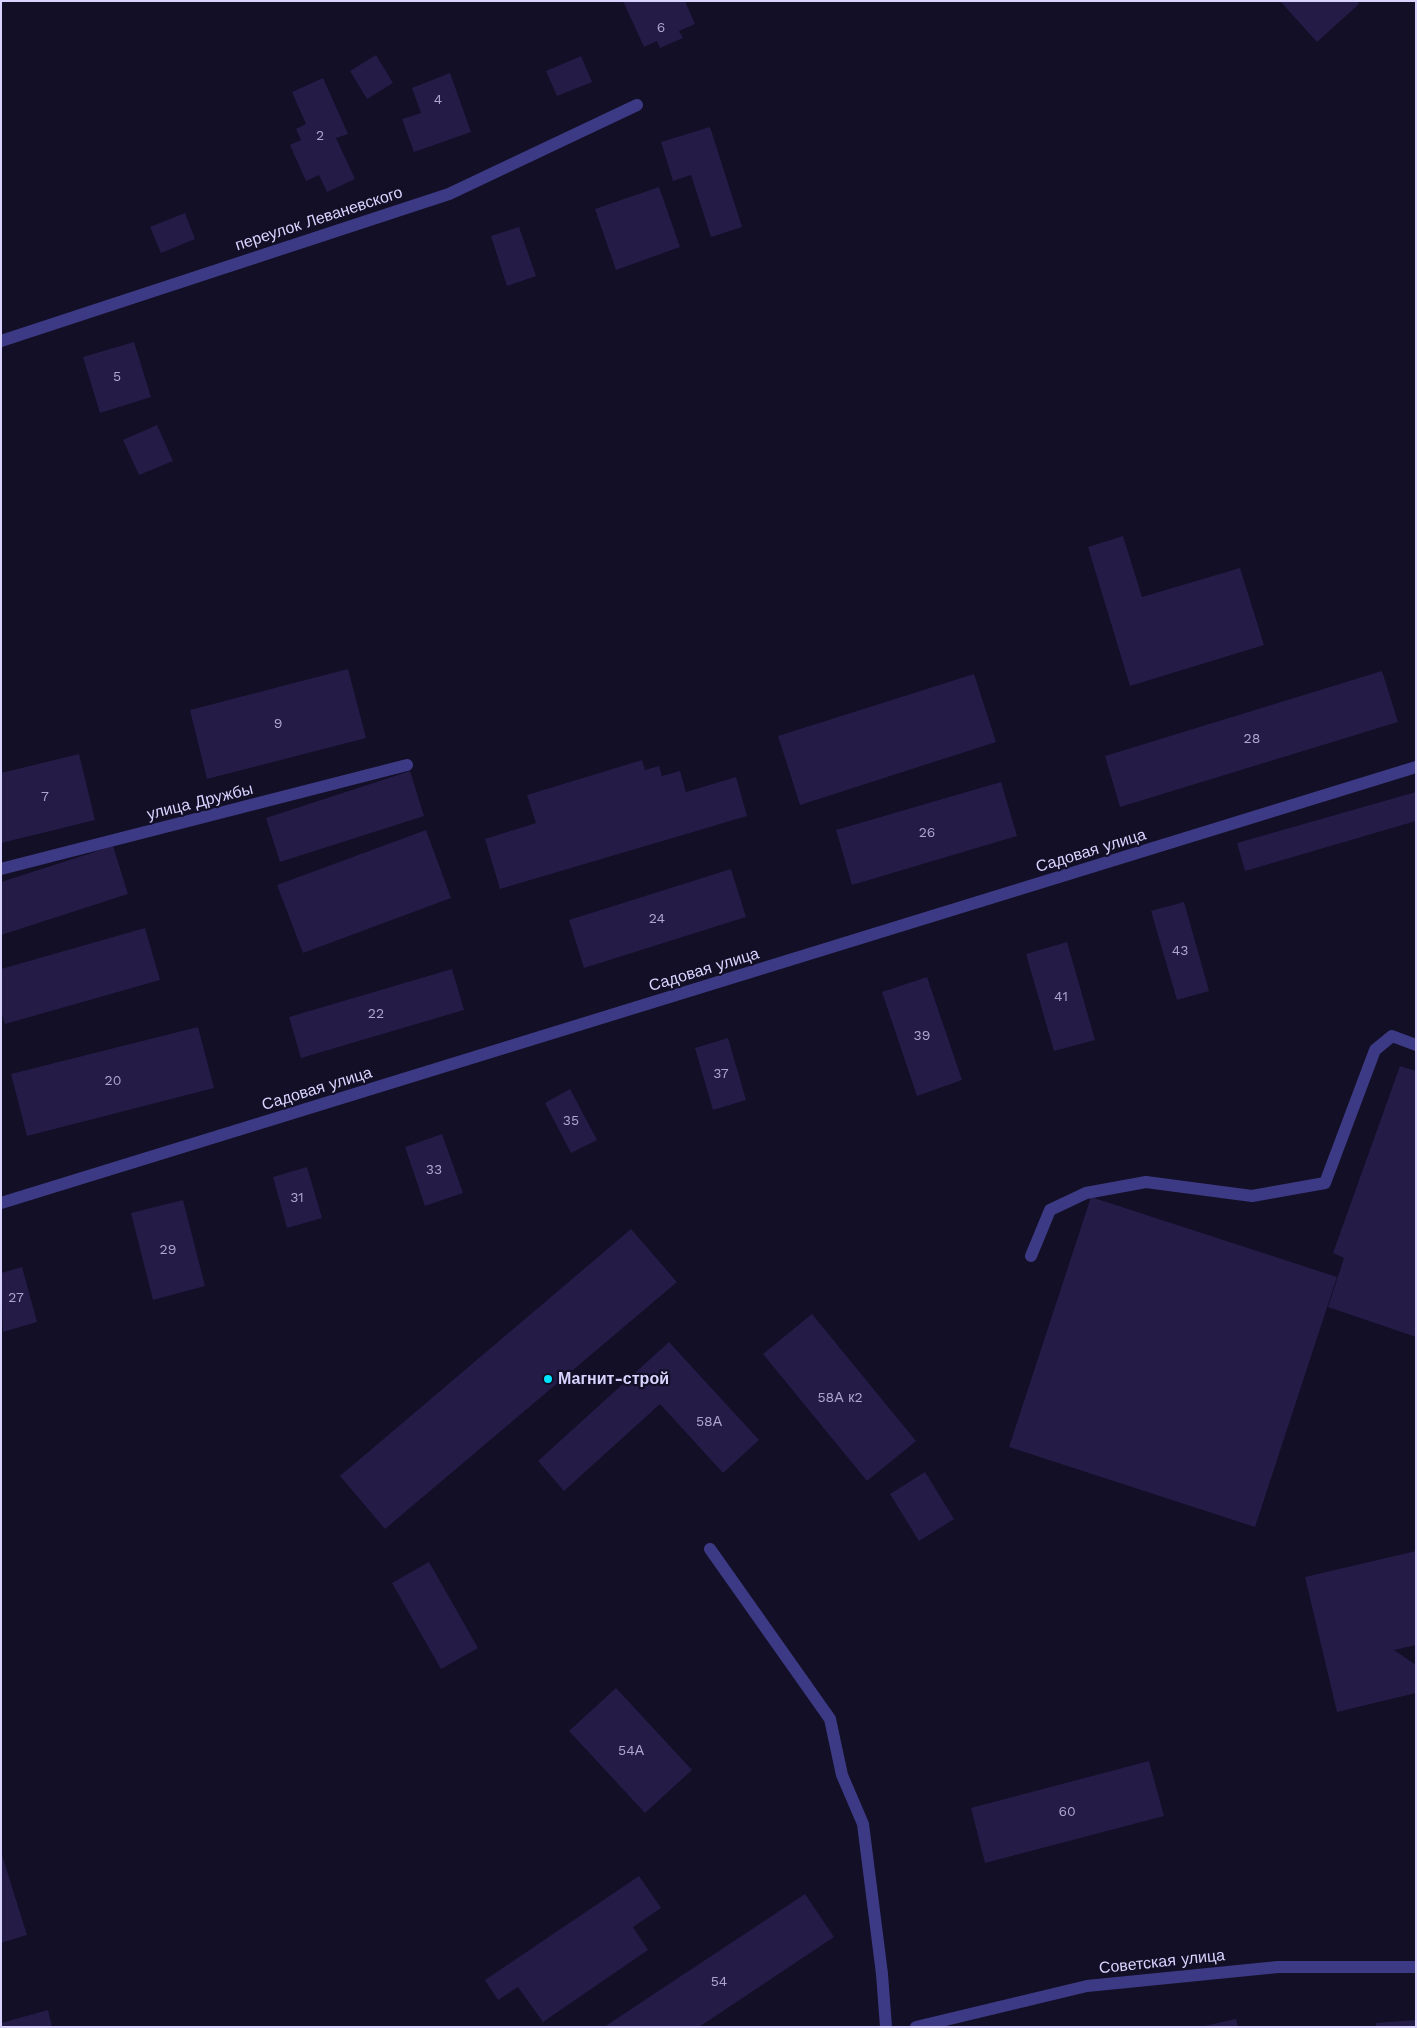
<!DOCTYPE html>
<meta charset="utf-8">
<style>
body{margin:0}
#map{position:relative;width:1417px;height:2028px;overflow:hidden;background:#130f26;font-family:"Work Sans",sans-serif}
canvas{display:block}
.frame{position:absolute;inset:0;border:2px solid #d9d4ff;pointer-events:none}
</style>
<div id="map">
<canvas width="1417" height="2028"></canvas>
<div class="frame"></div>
</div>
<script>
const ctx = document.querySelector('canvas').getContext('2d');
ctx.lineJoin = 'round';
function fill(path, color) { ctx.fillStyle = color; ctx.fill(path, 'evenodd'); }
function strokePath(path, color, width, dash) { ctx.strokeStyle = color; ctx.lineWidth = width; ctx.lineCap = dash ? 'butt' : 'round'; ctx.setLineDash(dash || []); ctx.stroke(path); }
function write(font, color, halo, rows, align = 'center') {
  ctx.font = font + ' "Work Sans",sans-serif'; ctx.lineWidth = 4.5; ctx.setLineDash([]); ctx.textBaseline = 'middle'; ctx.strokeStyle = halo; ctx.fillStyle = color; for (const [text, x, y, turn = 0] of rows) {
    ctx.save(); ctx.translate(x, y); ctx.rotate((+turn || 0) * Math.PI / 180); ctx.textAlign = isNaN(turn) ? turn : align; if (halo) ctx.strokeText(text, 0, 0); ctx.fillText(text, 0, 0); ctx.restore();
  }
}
const building = new Path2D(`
 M623,1H685L695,24L679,31L683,38L660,48L657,41L644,47Z
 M1280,1H1357L1359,4L1317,42Z
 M376,55L393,83L367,99L350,71Z
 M581,56L592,82L557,96L546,71Z
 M450,73L471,132L414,152L402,119L421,113L412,88Z
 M323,78L348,134L336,138L355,179L327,192L319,175L306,181L290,145L301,140L296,129L306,124L292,92Z
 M710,127L742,227L711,237L691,175L673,181L661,142Z
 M659,187L680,247L616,270L595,209Z
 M185,213L195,239L161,253L150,227Z
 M519,227L536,276L507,286L491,236Z
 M134,342L151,397L100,413L83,357Z
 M157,425L173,461L139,475L123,440Z
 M1123,536L1142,597L1240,568L1264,645L1130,686L1088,547Z
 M348,669L366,738L207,779L190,710Z
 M1382,671L1398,722L1120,807L1105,756Z
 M974,674L996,742L800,805L778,736Z
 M79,754L95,820L1,843V773Z
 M642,760L645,770L659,766L662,776L680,771L686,792L736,777L747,816L500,889L485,839L536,823L527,795Z
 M410,771L424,816L280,862L266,818Z
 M1001,782L1017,836L852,885L836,830Z
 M1416,792V821L1245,871L1237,843Z
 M426,830L451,898L303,953L277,885Z
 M113,846L128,894L1,935V882Z
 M731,869L746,917L584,968L569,920Z
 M1184,902L1209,991L1177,1000L1151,911Z
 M145,928L160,980L5,1024L1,1012V969Z
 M1067,942L1095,1040L1054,1051L1026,954Z
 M452,969L464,1010L301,1058L289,1017Z
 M927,977L962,1080L917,1096L882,992Z
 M198,1027L214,1088L27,1136L11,1074Z
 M728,1038L746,1100L713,1110L695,1048Z
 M1400,1066L1416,1071V1337L1328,1307L1344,1258L1333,1253Z
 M570,1089L597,1140L571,1153L545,1103Z
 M442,1134L463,1193L425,1206L405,1147Z
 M307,1167L322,1218L287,1228L273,1177Z
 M1091,1197L1337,1277L1255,1527L1009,1447Z
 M183,1200L205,1286L153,1300L131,1213Z
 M631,1229L677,1282L385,1529L340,1476Z
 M22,1267L37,1322L3,1332L1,1273Z
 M812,1314L916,1441L867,1481L763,1354Z
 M669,1342L759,1440L723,1473L660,1404L564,1491L538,1461Z
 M925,1472L954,1519L919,1541L890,1494Z
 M1416,1551V1645L1394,1650L1416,1665V1693L1337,1712L1305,1577Z
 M429,1562L478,1648L441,1669L392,1583Z
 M616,1688L692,1770L645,1813L569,1731Z
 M1149,1761L1164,1816L985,1863L971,1808Z
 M1,1852L27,1935L1,1943Z
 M639,1876L661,1908L633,1927L648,1950L543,2022L518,1987L498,2000L485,1980Z
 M805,1894L834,1937L699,2027H604Z
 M48,2010L52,2027H1V2023Z
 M1236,2019L1238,2027H1204V2026Z
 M1416,2020V2027H1376V2023Z`);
const service = new Path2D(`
 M1031,1256L1050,1210L1086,1193L1146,1182L1252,1196L1325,1183L1375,1050L1392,1036L1416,1045
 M710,1549L830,1719L842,1775L863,1824L882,1974L886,2027`);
const minor = new Path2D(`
 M1,341L449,194L637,105
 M1,869L407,765
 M1,1203L1416,767`);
const tertiary = new Path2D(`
 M916,2027L1087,1986L1278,1967H1416`);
const markers = [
 [548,1379,5,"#00e5ff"]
];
const numberNames = [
 ["6",661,28],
 ["4",438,100],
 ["2",320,136],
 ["5",117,377],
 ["9",278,724],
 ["28",1252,739],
 ["7",45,797],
 ["26",927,833],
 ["24",657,919],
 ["43",1180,951],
 ["41",1061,997],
 ["22",376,1014],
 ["39",922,1036],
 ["37",721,1074],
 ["20",113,1081],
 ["35",571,1121],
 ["33",434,1170],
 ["31",297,1198],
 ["29",168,1250],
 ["27",16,1298],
 ["58А к2",840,1398],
 ["58А",709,1422],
 ["54А",631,1751],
 ["60",1067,1812],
 ["54",719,1982]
];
const streetNames = [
 ["переулок Леваневского",319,219,-18],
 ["улица Дружбы",200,802,-14],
 ["Садовая улица",1091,851,-17],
 ["Садовая улица",704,970,-17],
 ["Садовая улица",317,1089,-17],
 ["Советская улица",1162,1962,-6]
];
const poiNames = [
 ["Магнит-строй",558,1379]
];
fill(building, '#241b47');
strokePath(service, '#3d3a85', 12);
strokePath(minor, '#3d3a85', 12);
strokePath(tertiary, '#3d3a85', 12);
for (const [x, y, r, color] of markers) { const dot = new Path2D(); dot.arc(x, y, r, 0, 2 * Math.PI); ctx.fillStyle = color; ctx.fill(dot); strokePath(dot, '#130f26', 2); }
write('14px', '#aca6d1', null, numberNames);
write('16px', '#d9d4ff', '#130f26', streetNames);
write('bold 16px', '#d9d4ff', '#130f26', poiNames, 'left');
</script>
